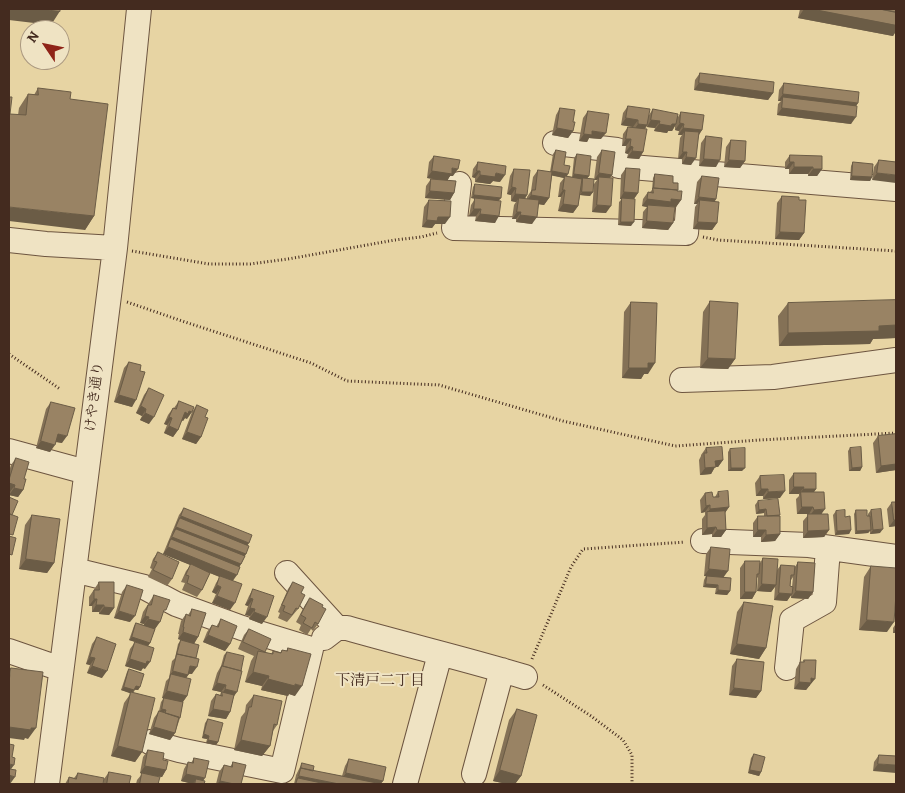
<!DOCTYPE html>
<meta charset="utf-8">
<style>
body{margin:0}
#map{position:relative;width:905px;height:793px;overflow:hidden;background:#e7d4a3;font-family:Alegreya,serif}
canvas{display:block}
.frame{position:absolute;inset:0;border:10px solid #442b1f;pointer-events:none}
.north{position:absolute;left:20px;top:20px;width:50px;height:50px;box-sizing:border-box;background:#efe3c3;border:1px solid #ab9981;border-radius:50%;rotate:304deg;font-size:14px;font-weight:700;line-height:20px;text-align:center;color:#442b1f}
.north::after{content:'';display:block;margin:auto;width:18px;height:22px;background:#8f2418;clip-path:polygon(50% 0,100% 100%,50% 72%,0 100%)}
</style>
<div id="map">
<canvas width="905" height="793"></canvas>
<div class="frame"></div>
<div class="north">N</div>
</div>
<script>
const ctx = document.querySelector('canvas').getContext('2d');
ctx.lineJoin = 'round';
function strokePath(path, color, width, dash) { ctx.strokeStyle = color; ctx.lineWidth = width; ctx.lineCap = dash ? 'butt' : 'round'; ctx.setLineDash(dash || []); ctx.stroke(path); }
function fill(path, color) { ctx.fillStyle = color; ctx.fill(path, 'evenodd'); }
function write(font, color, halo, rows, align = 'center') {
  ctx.font = font + ' Alegreya,"Noto Serif JP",serif'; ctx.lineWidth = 4; ctx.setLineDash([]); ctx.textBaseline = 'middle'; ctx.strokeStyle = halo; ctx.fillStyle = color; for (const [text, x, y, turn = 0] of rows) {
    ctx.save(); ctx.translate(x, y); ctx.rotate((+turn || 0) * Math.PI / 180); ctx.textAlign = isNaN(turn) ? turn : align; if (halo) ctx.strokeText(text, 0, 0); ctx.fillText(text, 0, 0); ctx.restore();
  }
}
const path = new Path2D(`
 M703,237L718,240L896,251
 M132,251L209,264H250L288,259L395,240L421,237L437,233
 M127,302L185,322L311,363L347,381L439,385L563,421L675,446L759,440L896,433
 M9,354L60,389
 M532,659L571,567L583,549L685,542
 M543,685L591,716L623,740L632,755V784`);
const minor = new Path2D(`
 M555,143L617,150L619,166L896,189
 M459,184L454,228L686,233L691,173
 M9,240L46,244L115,248
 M682,380L773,377L896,360
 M9,451L86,472
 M703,541L809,545L896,557
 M74,570L144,587L176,604L242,628L311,649L282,771L179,750L150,742
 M287,573L337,628L324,638
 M337,628H347C406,645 466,659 525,677
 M9,651L61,669
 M787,668L792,620L824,602L828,548
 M474,774L502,670
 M47,784L115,248L139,9
 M405,784L440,654`);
const wall = new Path2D(`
 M800,9H896V31L893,36L798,18Z
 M700,73L773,93L768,100L694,90L695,80Z
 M784,83L858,103L856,106L851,124L777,115L778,104L781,101H778L779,90Z
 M38,88L70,99L94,216L85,230L10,114L18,115L19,108L28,94L34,95Z
 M628,106L649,115L653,109L678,117L681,112L702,130L699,135L691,165L682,164V159H678L680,138L682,135H678L679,131L675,130V126L672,131H668L667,133L654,131L655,128L647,127V126L645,129L643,152L639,159L627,158L628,154L625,153L626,146H622L623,134L628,127H633L621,125L623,113Z
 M560,108L573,122V131L568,138L552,135L556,115Z
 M588,111L601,139L589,138L587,142L579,141L583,118Z
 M706,136L716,167L699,166L701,143Z
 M731,140L745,161L740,168L724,167L726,147Z
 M556,150L564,165L567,176L572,177L574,158L577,154L589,176L587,178L593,192L590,196L580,195L578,206L573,213L558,211L561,197H558L560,183L564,178L552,175L549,198L544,205L538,204L532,224L516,222V219H512L514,205L516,202L511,201V195L507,194L510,176L514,169L527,195L525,199H527V197L531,191L533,177L538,170L550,172L553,154Z
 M602,150L612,175L609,178L606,213L592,212L594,184L597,180H594L597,157Z
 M790,155L822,169L817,176H808V174H789V169H785V162Z
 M434,156L453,176H450L447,180L454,193L450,200L425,198L426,186L431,179L440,180L427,178L429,162Z
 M879,160L896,162L872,180L874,167Z
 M478,162L500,182L493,181L490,184L475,182V178L472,177L473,169Z
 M853,162L872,177L870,181L850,180L851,166Z
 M626,168L638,193L634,199L631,226L618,225L619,202L622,199H620L621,175Z
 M655,174L673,183L681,200L676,207L668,206L673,223L668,230L642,228L643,212L647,207L642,206L643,199L648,192H650L652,190L653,178Z
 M702,176L716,199L715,201L717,223L712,230L693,229L695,207L697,204H694L697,182Z
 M475,184L501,198L499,200L495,223L475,221L476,216H469L471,205L475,199L471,198L473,187Z
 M782,196L799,200L804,233L799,240L775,239L777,203Z
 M429,200L445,224H435L432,228L422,227L424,207Z
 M896,300V338L873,339L870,344L779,346L778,316L788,303Z
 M710,301L735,359L728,369L700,368L703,312Z
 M631,302L648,374H644L641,379L622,378L624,312Z
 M129,362L140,371L132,407L114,402L124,368Z
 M149,388V424L140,420L142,416L136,413L144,395Z
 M179,401L187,419L185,418L183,421L182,420L178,430L173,437L164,433L167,425L164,424L168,415L173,408H174Z
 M51,402L62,443L55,442L50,452L36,448L46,409Z
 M197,405L205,417L201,437L196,444L182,439L192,412Z
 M896,434V470L876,473L873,443L878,436Z
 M706,448L723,460L718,467H715L711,474L700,475L699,460L701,456V455Z
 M850,448L862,467L860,471H849L848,451Z
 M730,449L742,471H728V452Z
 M16,458L24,479L23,490L18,497L9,495L10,492H9V471L11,465Z
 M794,473L816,489L814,492L822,514L829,530L824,537L803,538V521L809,514H797L796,499L799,496V494H789V480Z
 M760,476L780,498L763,499V496H756L755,483Z
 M718,492L729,507L725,513L726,530L721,537H712V534L702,535V519L705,515V512L701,513L700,500L705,493L713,497H715Z
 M758,501L780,515L779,516L780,534L775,541L761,542V537H753V523L758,516H764V513L756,514L755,505Z
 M892,502L896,526L889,527L887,509Z
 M184,508L249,543L247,545L246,554L233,580L230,610L212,603L216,594L212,592L216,583L220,577L210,573L202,590L197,597L182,590L185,583L181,582L186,571L191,565L163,554L175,525L179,515Z
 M856,510L868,516V514L871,510L880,533L870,534V530L868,533L855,534L854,514Z
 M836,511L845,517L851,530L849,534L835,535L833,515Z
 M32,515L54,563L47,573L19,569L25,525Z
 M711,547L730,591L727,595L715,594L716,588L703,587L704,580L706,576H704L706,554Z
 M158,552L172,579L167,586L148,577L152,569L150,568L153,559Z
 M763,558L777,570L781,565L795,567L798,562L813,592L808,599L791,598V595L787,601L774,600L775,587L771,592L757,591L758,577L757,578L756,592L752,599H740V568L745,561L760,563ZM793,577L792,587L790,586L791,580Z
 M871,566L887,632L859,630L864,577Z
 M99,582L114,608L109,615L99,614V612H92V606H89V597Z
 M293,582L301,593L298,609L287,622L278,618L280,613L278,612L288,589Z
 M127,585L130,622L114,618L122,592Z
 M253,589L262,624L249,619L250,616L245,615L248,606L245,605L249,596Z
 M154,595L162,617L155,629L150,643L148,646L129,640L134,626L136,623L144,625V624L140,623L143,612Z
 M310,598L322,607L318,624L313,631L311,629L307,635L299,630L301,625L296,622L305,605Z
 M744,602L766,648L759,659L730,654L737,612Z
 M192,609L198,637L194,643L192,674H189L186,678L187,696L183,702L180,718L175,733L170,740L149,734L154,718L159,711L161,702L164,698H162L166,681L169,678L172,661L175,658L178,644L181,640L178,639L179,634H178L181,621L186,614L188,615Z
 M221,619L230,644L225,651L203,642L207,632L212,625L216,627Z
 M895,625L896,633H893V628Z
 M249,629L265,652L271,654L273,651L280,653L282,650L286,651L288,648L295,696L289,694L288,696L261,690L262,686L245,682L251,661L254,656L238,649L244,635Z
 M97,637L102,678L87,673L90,665L86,664L92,644Z
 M135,642L145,669L143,668L141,671L125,666L130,649Z
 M227,652L234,695L230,712L226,719L208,716L211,701L216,694L220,695L221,692L212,690L217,673L221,666L224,655Z
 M737,659L761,691L756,698L729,695L732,666Z
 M804,660L810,686H809L806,690L794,689L796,669L800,662H803Z
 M129,669L140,687L138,690H135L133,693L142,752L135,762L111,756L124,703L131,693L121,690L127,672Z
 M254,695L277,725L273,731L270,746L262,756L234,750L241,717L245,712L246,705Z
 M517,709L521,776L515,784H507L493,781L509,720Z
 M208,719L218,742L216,745L206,743L207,739L202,738L205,723Z
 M148,750L163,760L166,770L162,777L153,776L158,784H136L137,780L142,774L140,773L143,757Z
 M754,754L761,772L759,776L748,773L751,758Z
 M879,755L896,756L873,771L874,762Z
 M194,758L203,780L204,784H192H193L181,781L184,769L188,762L191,763Z
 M349,759L383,781L381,784H382H294L296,775L302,763L313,771L342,776L345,766Z
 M233,762L241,784H216L219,772L224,765L230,767Z
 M109,772L129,784H103L104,779Z
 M78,773L103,784H65L69,777L74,778Z`);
const shadedWall = new Path2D(`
 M9,9H38L60,11L51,25L9,20Z
 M804,9H812L896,25V31L893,36L798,18Z
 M699,83L773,93L768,100L694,90Z
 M783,94L858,103L853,110L783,97L781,101H778Z
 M782,108L856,117L851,124L777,115Z
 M626,118L638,120L633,127L621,125Z
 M651,120L660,121L655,128L647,127Z
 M680,123L684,124L679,131L675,130Z
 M638,124L647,125L642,132L633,131Z
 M659,124H676L672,131H668L667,133L654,131Z
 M557,128L573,131L568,138L552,135Z
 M683,128L702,130L697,137L685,131L682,135H678Z
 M592,131L606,133L601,139L589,138L587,142L579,141L584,134Z
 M626,139H631L626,146H622Z
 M630,146L633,147L628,154L625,153Z
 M632,151L643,152L639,159L627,158Z
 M683,152H687L682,159H678Z
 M686,157L696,158L691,165L682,164Z
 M704,159L720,160L716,167L699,166Z
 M729,160L745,161L740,168L724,167Z
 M790,162H794L789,169H785Z
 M794,167H813L808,174H789Z
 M452,168L458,169L453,176H450L447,181L427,178L432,171Z
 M813,169H822L817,176H808Z
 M477,171H480L475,178L472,177Z
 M552,171L568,174L566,178L565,176L564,178L549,175Z
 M496,173L505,175L500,182L493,181L490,184L475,182L480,175Z
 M599,173L612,175L607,182L599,177L597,180H594Z
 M877,173L896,175V183L872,180Z
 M574,174L589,176L586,180L572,178Z
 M852,176L872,177L870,181L850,180Z
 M512,187L516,188L511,195L507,194Z
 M563,190H565L561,197H558Z
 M430,191L454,193L450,200L425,198Z
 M582,192H593L590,196L580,195Z
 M624,192L638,193L633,200L620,199Z
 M515,194L527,195L522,202L519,198L516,202L511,201Z
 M474,195L501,198L498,201L471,198Z
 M531,195L549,198L544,205L526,202Z
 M699,197L716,199L711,206L700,200L697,204H694Z
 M647,199H671L681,200L676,207L648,205L647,207L642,206Z
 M563,204L578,206L573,213L558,211Z
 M597,205L611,206L606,213L592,212Z
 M9,207L94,216L85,230L9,221Z
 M474,209H481L476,216H469Z
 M517,212H521L516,219H512Z
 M480,214L499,216L495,223L475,221Z
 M520,215L537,217L532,224L516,222Z
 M438,217H450L445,224H435L432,228L422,227L427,220Z
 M647,221L673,223L668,230L642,228Z
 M621,222H634L631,226L618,225Z
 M698,222L717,223L712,230L693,229Z
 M780,232L804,233L799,240L775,239Z
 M896,325V338L873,339L870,344L779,346L788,333L879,326Z
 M708,358L735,359L728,369L700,368Z
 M648,363H655L648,374H644L641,379L622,378L629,368Z
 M119,395L136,400L132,407L114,402Z
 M141,406L146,409L142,416L136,413Z
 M189,411L192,412L187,419L185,418L183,421L180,419L185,412Z
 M145,413L154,417L149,424L140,420Z
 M169,417L172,418L167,425L164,424Z
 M169,426L178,430L173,437L164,433Z
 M187,432L201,437L196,444L182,439Z
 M58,434L67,436L62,443L53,441Z
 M41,441L55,445L50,452L36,448Z
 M723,460L718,467H715L711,474L700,475L705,468L715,461Z
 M896,464V470L876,473L881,466Z
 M862,467L860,471H849L852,468Z
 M731,468H745L742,471H728Z
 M9,483L15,485L10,492H9Z
 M794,487H804L799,494H789Z
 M14,488L23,490L18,497L9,495Z
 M761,489H768L763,496H756Z
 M803,489H816L811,496L801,492L799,496Z
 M785,491L780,498L763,499L768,492Z
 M710,505L705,512L701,513L706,506Z
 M729,507L724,514H707L710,509Z
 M802,507H813L809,514H797Z
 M766,509L764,513L756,514L759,510Z
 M825,509L820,516L809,517L814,510Z
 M181,516L249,543L244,550L180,518L176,523Z
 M894,520H896V526L889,527Z
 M176,527L246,554L241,561L176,529L171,534Z
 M716,527L712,534L702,535L707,528Z
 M883,529L880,533L870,534L873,530Z
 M717,530H726L721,537H712Z
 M758,530H766L761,537H753Z
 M829,530L824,537L803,538L808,531Z
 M851,530L849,534L835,535L837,531Z
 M871,530L868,533L855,534L857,531Z
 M780,534L775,541L761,542L766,535Z
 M172,537L241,564L236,571L171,539L167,544Z
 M168,547L237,575L232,582L163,554Z
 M26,559L54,563L47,573L19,569Z
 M709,569L728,571L723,578L704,576Z
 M706,584L718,585L716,588L703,587Z
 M762,584L776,585L771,592L757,591Z
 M217,585L221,587L216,594L212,592Z
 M718,590L730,591L727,595L715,594Z
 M796,591L813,592L808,599L791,598Z
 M745,592H756L752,599H740Z
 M779,593L792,594L787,601L774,600Z
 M217,596L235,603L230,610L212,603Z
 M250,598L253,599L248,606L245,605Z
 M94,599H97L92,606H89Z
 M96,605H104L99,612H92Z
 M104,607L114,608L109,615L99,614Z
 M250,608L255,609L250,616L245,615Z
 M119,611L135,616L130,622L114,618Z
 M254,612L267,617L262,624L249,619Z
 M145,616L149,617L144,624L140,623Z
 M148,619L160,622L155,629L143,626Z
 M867,620L894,622L887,632L859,630Z
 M895,629H896V633H893Z
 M183,632L198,637L194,644L178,639Z
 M208,635L230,644L225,651L203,642Z
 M132,637L150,643L148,646L129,640Z
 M737,644L766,648L759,659L730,654Z
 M90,657L95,658L90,665L86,664Z
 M130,659L147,661L150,662L145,669L143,668L141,671L125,666Z
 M92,666L107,671L102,678L87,673Z
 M190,666L197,667L192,674L186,673Z
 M173,671L188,675L184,682L171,674L168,678Z
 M253,672L269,676L262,686L245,682Z
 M811,678L815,679L806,690L794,689L799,682Z
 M268,679L295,684L302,686L295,696L289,694L288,696L261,690Z
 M217,683L226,685L221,692L212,690Z
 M136,686L140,687L138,690L133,689Z
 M124,687L134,690L132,694L121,690Z
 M734,688L761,691L756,698L729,695Z
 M225,689L237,692L232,699L222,694Z
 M167,691L187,696L182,703L162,698Z
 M162,709L166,710L163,713L159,712Z
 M213,709L230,712L226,719L208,716Z
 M9,727L31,728H36L28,739L25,738L24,740L9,738Z
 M154,727L175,733L170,740L149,734Z
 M204,734L209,736L207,739L202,738Z
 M208,740L218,742L216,745L206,743Z
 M241,740L270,746L262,756L234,750Z
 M118,746L142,752L135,762L111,756Z
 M9,764L14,765L9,772Z
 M878,764L896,765V773L873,771Z
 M145,766L166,770L162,777L140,773Z
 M500,770L521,776L515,784H507L493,781Z
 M750,770L761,772L759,776L748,773Z
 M346,773L383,781L380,784L341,780Z
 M186,774L205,778L201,784L196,779L193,784L181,781Z
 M9,775L15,777L10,784L9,783Z
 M299,776L339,784H298V778L294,783Z
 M220,781L234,784H217Z`);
const building = new Path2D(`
 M38,9H60V11Z
 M812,9H880L896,12V25Z
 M880,9H896V12Z
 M700,73L774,82L773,93L699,83Z
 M784,83L859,92L858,103L783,94Z
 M38,88L71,92L70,99L108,104L94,216L9,207V97H12L10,114L26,115L28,94L38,95Z
 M783,97L857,106L856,117L782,108Z
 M628,106L650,109L647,125L638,124V120L626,118Z
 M560,108L575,110L573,122H575L573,131L557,128Z
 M653,109L678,114L676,124H672L671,126L659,124L660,121L651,120Z
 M588,111L609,114L606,133L592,131V135L584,134Z
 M681,112L704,115L702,130L683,128L684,124L680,123Z
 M628,127L647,129L643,152L632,151L633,147L630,146L631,139H626Z
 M685,131L699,132L696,158L686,157L687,152H683Z
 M706,136L722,138L720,160L704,159Z
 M731,140L746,141L745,161L729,160Z
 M556,150L566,152L564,165L570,166L568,174L552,171Z
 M602,150L615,152L612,175L599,173Z
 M577,154L591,156L589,176L574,174Z
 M790,155L822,156V169H813V167H794V162H790Z
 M434,156L460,160L458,169L452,168V174L432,171Z
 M879,160L896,162V175L877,173Z
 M478,162L506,166L505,175L496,173L495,177L480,175V171H477Z
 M853,162L873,164L872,177L852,176Z
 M626,168L640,169L638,193L624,192Z
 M514,169L530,170L527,195L515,194L516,188L512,187Z
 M538,170L552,172L549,198L531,195L532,190H535Z
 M655,174L673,176V183H678V190L654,188Z
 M565,176L582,179L578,206L563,204L565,190H563Z
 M702,176L719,178L716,199L699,197Z
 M599,177L613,178L611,206L597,205Z
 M583,178L594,179L593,192H582Z
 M431,179L456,181L454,193L430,191Z
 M475,184L502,187L501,198L474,195Z
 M653,188L677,190V191H682L681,200L671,199V202L647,199L648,192L653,193Z
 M782,196L799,197V200H806L804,233L780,232Z
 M475,198L501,201L499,216L480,214L481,209H474Z
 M519,198L539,200L537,217L520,215L521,212H517Z
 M622,198L635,199L634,222H621Z
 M429,200L451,201L450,217H438L437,221L427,220Z
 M700,200L719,202L717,223L698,222Z
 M648,205L675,207L673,223L647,221Z
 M896,300V325L879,326V331L788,333V303Z
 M710,301L738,303L735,359L708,358Z
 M631,302L657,303L655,363H648V368H629Z
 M129,362L141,365L140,371L145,372L136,400L119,395Z
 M149,388L164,395L154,417L145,413L146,409L141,406Z
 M179,401L194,407L192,412L189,411L188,414L185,412L178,430L169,426L172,418L169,417L173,408L176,409Z
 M51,402L75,408L67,436L58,434L55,445L41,441Z
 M197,405L208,410L205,417L208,418L201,437L187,432Z
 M896,434V464L881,466L878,436Z
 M722,447L723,460L715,461L716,467L705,468L704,453H707L706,448Z
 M861,447L862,467L852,468L850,448Z
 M745,448V468H731L730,449Z
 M16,458L29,462L24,479H26L23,490L14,488L15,485L9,483V480Z
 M794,473H816V489H803L804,487H794Z
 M784,475L785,491L768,492V489H761L760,476Z
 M728,491L729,507L710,509V505L706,506L705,493L712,492L713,497H719L718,492Z
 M801,492H824L825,509L814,510L813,507H802Z
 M9,497L18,501L12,515L10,514L9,516Z
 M778,499L780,515L767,516L766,509L759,510L758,501Z
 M892,502H896V520H894Z
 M184,508L252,535L249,543L181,516Z
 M881,509L883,529L873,530L871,510Z
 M845,510V517L850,516L851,530L837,531L836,511Z
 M856,510H867V516H870L871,530L857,531Z
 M725,511L726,530H717L716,527L707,528V512Z
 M10,514L18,517L13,535L9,534V518Z
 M808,514H828L829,530L808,531Z
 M32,515L60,519L54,563L26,559Z
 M758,516H780V534L766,535V530H758Z
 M180,518L249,546L246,554L176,527Z
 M176,529L245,556L241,564L172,537Z
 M9,536L16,538L12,555L9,554Z
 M171,539L240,567L237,575L168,547Z
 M711,547L730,549L728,571L709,569Z
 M158,552L179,562L172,579L153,570L157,562L154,561Z
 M763,558L778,559L776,585L762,584Z
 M745,561H760L759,574H757L756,592H745Z
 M798,562L815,563L813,592L796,591Z
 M191,564L210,573L202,590L187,583L189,576L186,575Z
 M781,565L795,566L794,575H791L790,586L793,587L792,594L779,593Z
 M871,566L896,568V594L894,622L867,620Z
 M220,576L242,584L235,603L217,596L221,587L217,585Z
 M707,576L731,578L730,591L718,590V585L706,584Z
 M99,582H114V608L104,607V605H96L97,599H94V590H99Z
 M293,582L304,587L301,593L305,595L298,609L296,608L292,615L283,611L285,606L282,605Z
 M127,585L143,590L135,616L119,611Z
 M253,589L274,596L267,617L254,612L255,609L250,608L253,599L250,598Z
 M154,595L170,600L166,610H164L160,622L148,619L149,617L145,616L148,605H151Z
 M310,598L323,605L322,607L326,609L318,624L315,622L312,628L303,623L306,618L301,615Z
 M744,602L773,606L766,648L737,644Z
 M192,609L206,613L198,637L183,632L184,627H183L186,614L190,616Z
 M221,619L237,626L230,644L208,635L212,625L218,627Z
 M136,623L155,629L150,643L132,637Z
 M249,629L271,639L265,652L243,642Z
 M97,637L116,644L107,671L92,666L95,658L90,657Z
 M181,640L199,645L196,658L177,654Z
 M135,642L154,648L150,662L147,661L146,664L130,659Z
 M288,648L311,654L302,686L295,684V686L268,679L269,676L253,672L258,651L273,654V651L281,653L282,650L287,651Z
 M227,652L244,656L241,671L223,666Z
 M177,654L199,659L197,667L190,666L188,675L173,671Z
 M737,659L764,662L761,691L734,688Z
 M804,660H816L815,679L811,678V683L799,682L800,662H804Z
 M222,666L242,671L237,692L225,689L226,685L217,683Z
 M11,668L43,672L36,728H31V730L9,727V683Z
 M129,669L144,674L140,687L136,686L134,690L124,687Z
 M171,674L191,679L187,696L167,691Z
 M131,692L155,698L142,752L118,746Z
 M222,692L234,695L230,712L213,709L216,694L222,696Z
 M254,695L282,701L277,725L274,724L270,746L241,740L249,707H251Z
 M164,698L183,702L180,718L165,713L166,710L162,709Z
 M517,709L537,715L521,776L500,770Z
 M159,711L179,717L175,733L154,727Z
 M208,719L223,723L218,742L208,740L209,736L204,734Z
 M9,744L14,745L12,757L15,758L14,765L9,764V766Z
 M148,750L164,753L163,760L168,761L166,770L145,766Z
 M754,754L765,757L761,772L750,770Z
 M879,755L896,756V765L878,764Z
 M194,758L209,761L205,778L186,774L188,762L193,763Z
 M349,759L386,767L383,781L346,773Z
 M233,762L246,765L241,784H234L220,781L224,765L232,767Z
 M302,763L314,766L313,771L301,768Z
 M301,768L382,784H339L299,776Z
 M9,769L16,770L15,777L9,775Z
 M109,772L131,776L129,784H107Z
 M78,773L104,778L103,784H68L69,777L76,779Z
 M142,773L160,777L158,784H140Z
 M298,778L326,784H296Z
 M196,779L205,781L204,784H195Z`);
const streetNames = [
 ["けやき通り",95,397,-83]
];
const neighbourhoodNames = [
 ["下清戸二丁目",380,681]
];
strokePath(minor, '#6d5540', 26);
strokePath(path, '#442b1f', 3, [1, 2.5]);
strokePath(minor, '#efe3c3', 24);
fill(wall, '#847156');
fill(shadedWall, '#6b5c46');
fill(building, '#998364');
strokePath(building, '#6b5c46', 1);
write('14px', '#442b1f', '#efe3c3', streetNames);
write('15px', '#442b1f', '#efe3c3', neighbourhoodNames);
</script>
